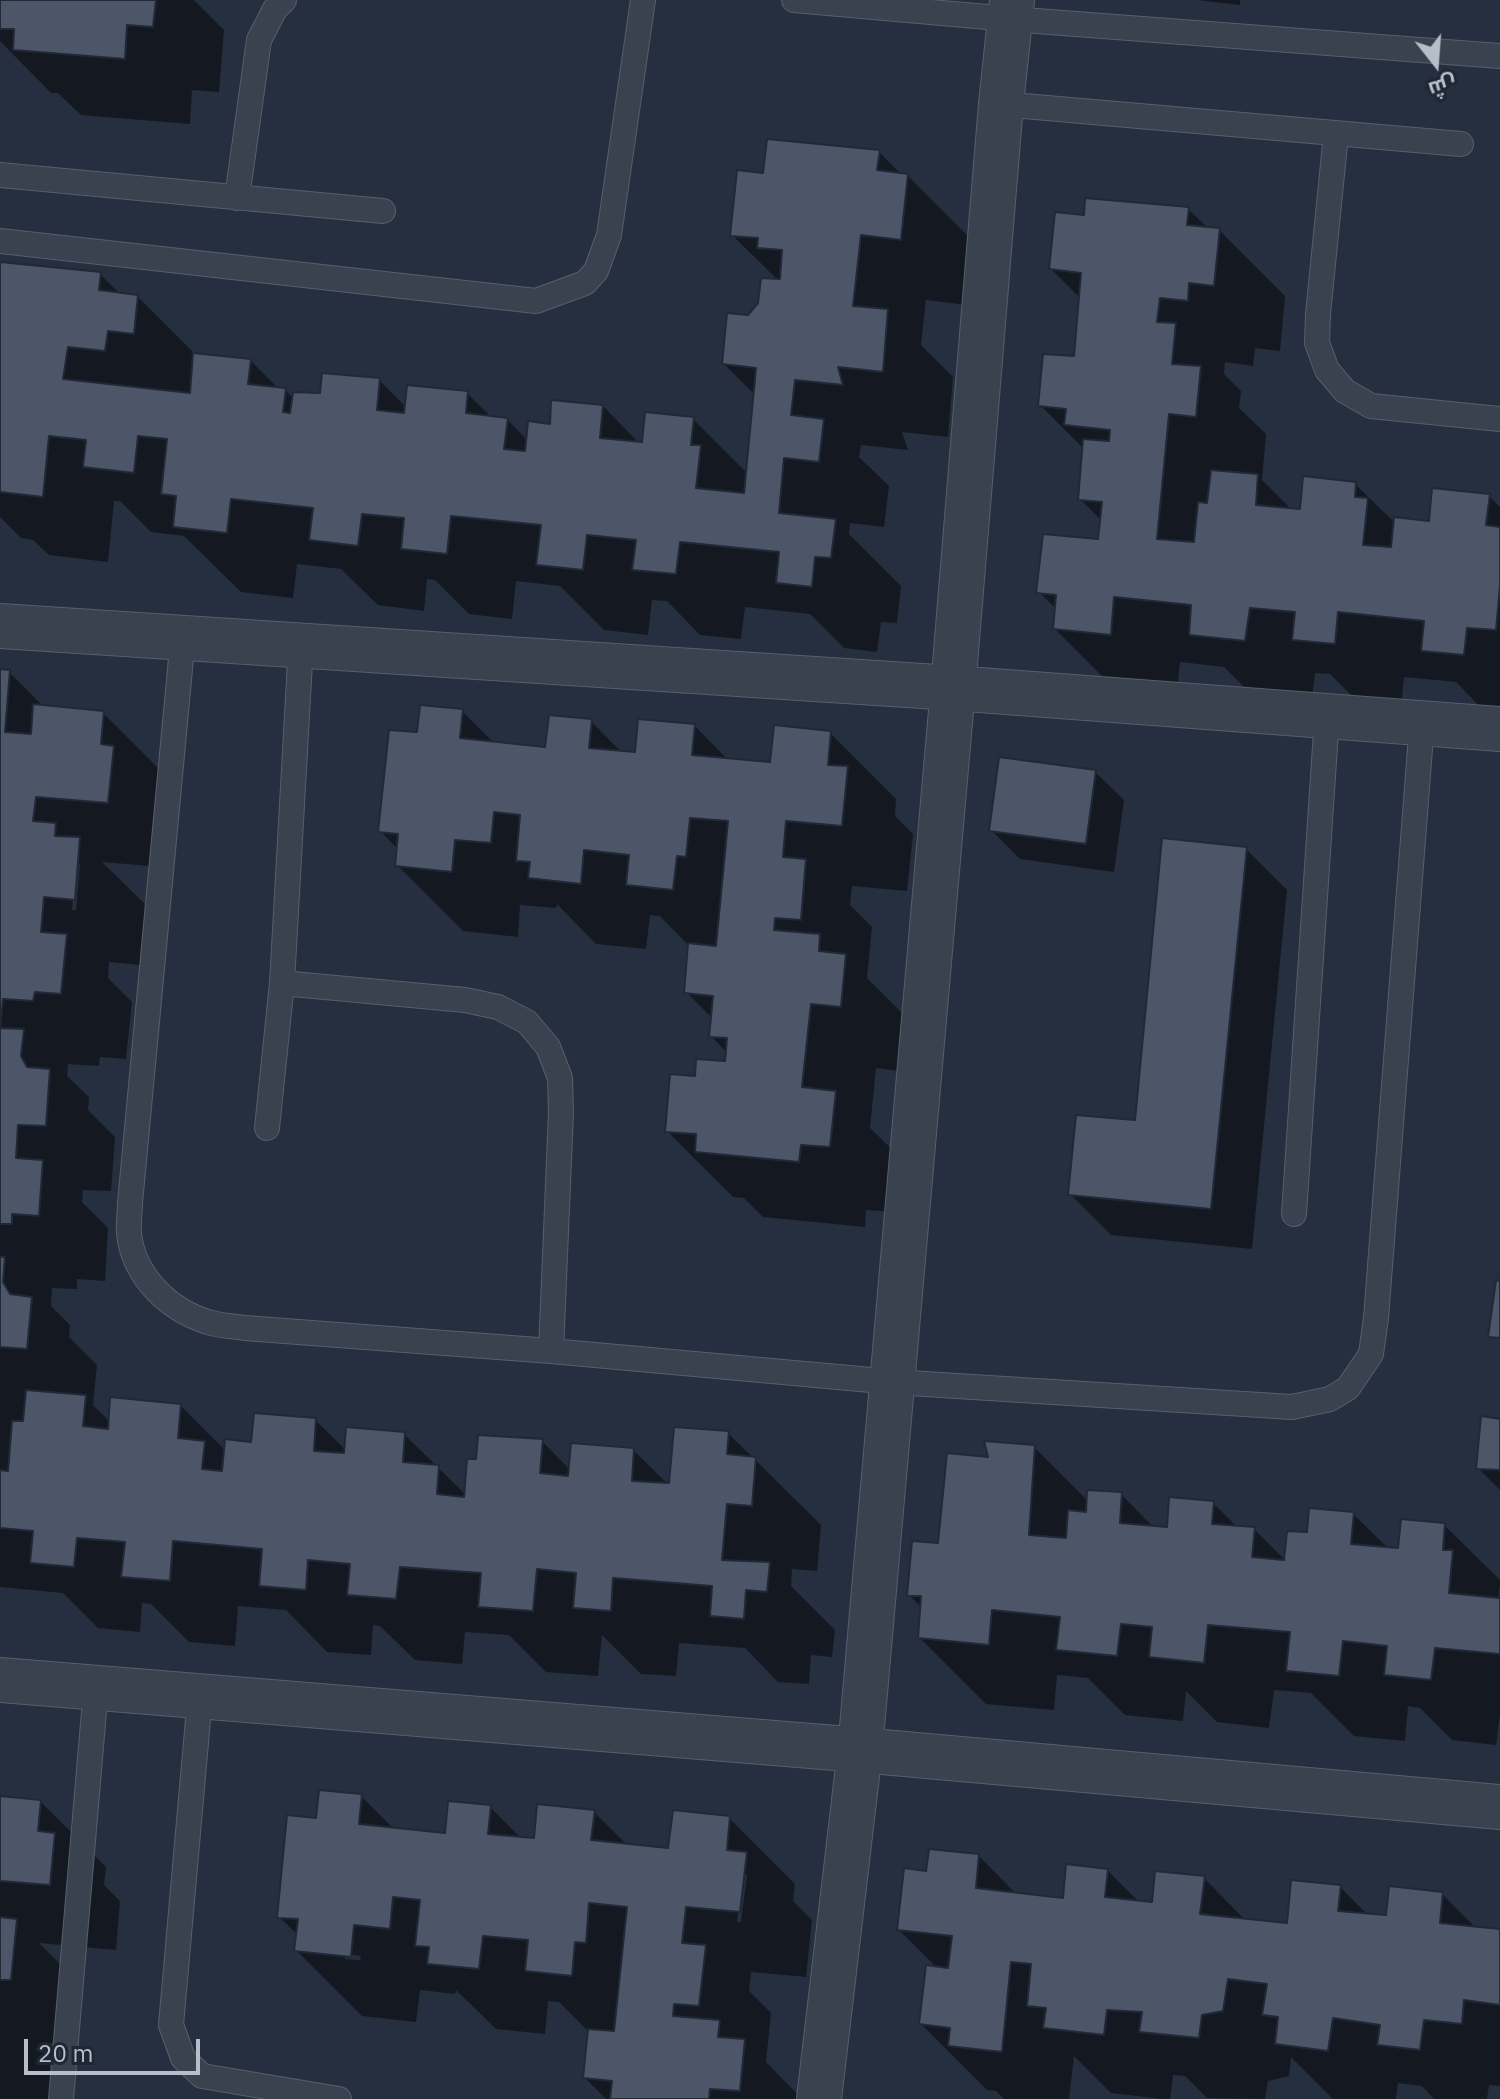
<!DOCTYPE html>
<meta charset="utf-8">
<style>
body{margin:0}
#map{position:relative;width:1500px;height:2099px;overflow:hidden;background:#262f3f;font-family:"IBM Plex Sans",Cairo,sans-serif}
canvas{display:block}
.north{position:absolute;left:1396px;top:24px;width:80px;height:80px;-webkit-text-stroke:6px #1f2634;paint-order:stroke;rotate:163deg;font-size:22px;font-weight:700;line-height:32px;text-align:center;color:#b7bdc9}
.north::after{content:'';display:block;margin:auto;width:28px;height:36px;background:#b7bdc9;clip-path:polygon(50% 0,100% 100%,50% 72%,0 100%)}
.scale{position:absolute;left:24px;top:2039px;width:176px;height:36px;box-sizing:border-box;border:4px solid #b7bdc9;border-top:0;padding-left:10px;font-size:24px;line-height:28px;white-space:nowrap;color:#b7bdc9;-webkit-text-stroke:6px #1f2634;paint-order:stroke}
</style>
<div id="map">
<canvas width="1500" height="2099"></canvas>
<div class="north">ش</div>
<div class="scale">20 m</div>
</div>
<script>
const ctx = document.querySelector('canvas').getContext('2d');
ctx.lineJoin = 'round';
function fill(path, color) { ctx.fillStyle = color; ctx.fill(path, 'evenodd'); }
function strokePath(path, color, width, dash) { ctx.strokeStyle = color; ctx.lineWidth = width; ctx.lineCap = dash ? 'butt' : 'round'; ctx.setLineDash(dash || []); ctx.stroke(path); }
const shadow = new Path2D(`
 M0,0H194L224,30L219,92L192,90L190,124L81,115L58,93H51L0,41Z
 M1197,0H1240V5Z
 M879,152L902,175L908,176L974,242L967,305L926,300L921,345L953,377L948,437L902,432L908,450L861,445L859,457L889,486L884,527L850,523L849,534L901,586L897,623L881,622L877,652L844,648L810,614L745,607L741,639L700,635L667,601L652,600L648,635L604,630L560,586L516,581L512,619L469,614L435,580L427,579L424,611L378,605L341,569L297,564L293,598L241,592L184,536L151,532L120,501H114L108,562L49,555L33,540L21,538L0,517V264L100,274L121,295L137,296L196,355L250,360L279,389L285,390L294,399L322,396L379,380L407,408L467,393L492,418L507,419L528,441L552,426L603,406L639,443L693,419L748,474L755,395L724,364L749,317L779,281L732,235L764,175Z
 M1188,209L1209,229L1219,230L1285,296L1280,351L1255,348L1253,366L1225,362L1224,374L1241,391L1239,408L1266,434L1262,480L1292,510L1302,511L1355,484L1395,523H1431L1489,496L1500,507V717L1489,716L1456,682L1404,677L1401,709L1361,705L1330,674L1315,673L1311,706L1257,700L1224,667L1180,662L1176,700L1121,695L1055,629L1057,610L1039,592L1100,541L1102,521L1080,499L1084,449L1040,405L1076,359L1081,299L1051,269L1086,217Z
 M0,671L9,672L44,707L103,713L169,779L167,802L179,813L174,868L102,862L146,905L140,965L109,962L108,978L132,1002L126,1059L100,1057L99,1066L68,1064L67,1076L89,1097L88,1110L115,1137L111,1191L83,1190L82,1202L108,1228L105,1281L77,1279V1289L52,1288L51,1306L70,1325L69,1337L97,1365L93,1405L110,1422L180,1405L226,1451L253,1444L315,1420L347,1451L404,1434L466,1495L477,1461L542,1441L570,1470L633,1450L671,1487L728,1433L821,1525L817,1571L792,1569L791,1586L835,1630L832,1657L811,1655L809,1684L778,1682L745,1648L679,1643L676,1676L641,1674L602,1635L598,1676L546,1672L509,1635L465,1632L462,1664L415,1660L380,1626L373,1625L371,1655L327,1652L286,1610L238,1606L235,1646L189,1642L151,1604L142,1603L140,1632L98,1628L63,1593L0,1587ZM76,861L80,865L76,910H72Z
 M462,711L495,744L547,749L591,721L622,753L637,754L695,726L728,760L772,764L830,733L896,799L895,816L913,834L907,891L852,886L850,905L872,927L867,978L911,1022L906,1072L876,1068L870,1128L901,1158L895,1212L866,1210L865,1227L763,1217L744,1198L733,1197L667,1131L697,1078L726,1064L727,1053L711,1036L713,1019L686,992L690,947L660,916L650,915L646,949L596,944L557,904L556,908L520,905L518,937L463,931L397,865L399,850L380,831L419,734Z
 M1095,772L1124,800L1114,872L1020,859L991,830Z
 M1246,849L1287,890L1252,1249L1111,1235L1070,1194L1136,1122Z
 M1500,1421V1490L1478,1468Z
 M1034,1447L1088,1501L1121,1494L1154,1528L1168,1529L1213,1503L1238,1528L1254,1529L1286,1561L1309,1535L1353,1514L1389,1549L1400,1550L1444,1525L1500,1580V1714L1496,1745L1452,1740L1420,1708L1408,1706L1405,1741L1354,1736L1311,1693L1274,1690L1269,1728L1217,1722L1186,1691L1183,1721L1125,1715L1088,1678L1057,1675L1054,1710L986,1704L920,1638L922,1608L909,1595L990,1459Z
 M361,1796L395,1830L446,1835L490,1807L522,1839L536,1840L594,1812L627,1845L670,1850L729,1818L795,1884L793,1901L812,1920L806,1977L751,1972L749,1991L771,2013L766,2062L802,2099H606L585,2078L589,2032L559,2002L548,2001L545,2034L496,2029L456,1990L455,1994L420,1990L416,2022L362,2016L296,1950L298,1935L279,1917L318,1820ZM742,1875H747L741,1922H737ZM345,1954L361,1956L360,1960L345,1959Z
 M0,1798L40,1801L106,1867L104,1885L120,1901L116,1950L39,1943L82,1986L77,2045L48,2043L46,2061L66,2081L64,2099H0Z
 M979,1856L1017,1895L1064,1900L1108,1871L1140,1903L1154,1905L1204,1878L1246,1921L1289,1925L1340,1887L1369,1916L1388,1917L1442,1894L1477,1929L1500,1931V2086L1489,2085L1487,2099H1434L1422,2086L1398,2083L1396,2099H1333L1291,2057L1289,2076L1268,2081L1265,2099L1207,2098L1185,2076L1173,2075L1170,2099H1162L1111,2093L1074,2056L1069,2099H1004L996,2091L987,2090L921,2024L938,1969L899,1930L927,1873Z`);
const building = new Path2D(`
 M0,0H156L153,27L127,25L125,59L13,50L14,29H0Z
 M767,139L880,150L877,170L908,174L901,240L861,235L853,306L888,309L883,372L838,367L843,385L795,380L791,415L824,419L819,462L784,458L779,513L836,519L831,558L815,557L812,587L776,583L779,552L680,542L676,574L632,570L636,540L587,535L583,570L536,565L541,525L451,516L447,554L401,549L404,518L362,514L358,546L309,540L313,508L231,499L227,533L173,527L176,496L161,494L167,439L138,436L134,473L83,467L86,440L49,436L43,497L0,492V262L101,272L99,290L138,295L134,334L108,331L105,351L68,347L63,379L190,393L193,353L251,359L248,384L286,388L283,412L290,413L293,392L320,393L322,373L380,378L377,410L404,413L407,385L468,391L466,413L508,418L504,449L525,451L528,421L550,424L551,400L603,405L600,438L642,442L645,412L694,417L691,445H701L696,488L744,493L756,368L722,364L727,313L748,315L758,303L761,278L780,279L782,250L757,248L758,238L730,236L737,170L763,173Z
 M1085,198L1189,207L1187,225L1220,228L1214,286L1189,283L1188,301L1160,298L1157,322L1176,323L1172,364L1201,366L1196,417L1169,414L1157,539L1194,542L1198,502L1207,503L1211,470L1258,474L1256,505L1300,509L1303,476L1356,482L1355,497L1368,498L1363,545L1391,547L1394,517L1429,521L1432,488L1490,494L1486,525L1500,527V586L1496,630L1467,628L1464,655L1421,651L1424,621L1338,612L1335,644L1292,640L1295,612L1250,608L1245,641L1189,635L1191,605L1114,597L1111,635L1053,629L1056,595L1036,593L1043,534L1098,539L1102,502L1078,500L1083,439L1109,441L1110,430L1064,425L1066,409L1038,406L1043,354L1074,356L1081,273L1049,269L1055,212L1084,215Z
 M0,669L10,670L5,732L31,734L33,704L104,711L101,744L114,746L108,803L36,797L33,821L56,823L55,836L80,837L75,900L44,897L41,932L67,934L61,994L35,992L33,1001L3,999L0,1027Z
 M420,705L463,709L460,738L545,747L549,715L592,719L589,748L635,752L638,719L695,724L692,755L770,762L774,725L831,731L828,765L848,766L842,826L786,821L783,857L806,859L801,920L775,918L774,930L820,934L819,951L846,954L841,1007L811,1004L802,1087L836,1091L830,1147L801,1145L799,1162L695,1152L696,1134L665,1132L670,1074L695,1076L696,1059L725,1061L727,1038L709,1037L713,996L684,993L688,943L716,946L728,821L690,818L686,857L677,856L673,890L626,885L629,855L584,850L581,884L528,878L530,862L516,861L520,815L494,812L491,843L455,840L452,872L395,866L398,834L378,832L389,730L417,732Z
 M999,757L1096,770L1086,844L989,831Z
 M1162,838L1247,847L1211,1209L1068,1195L1076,1115L1135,1120Z
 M0,1028L24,1029L21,1056L27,1067L50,1069L46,1126L18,1125L16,1158L43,1160L39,1216L12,1214V1224H0Z
 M0,1257H5L3,1282L10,1294L32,1297L27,1349L0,1347Z
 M1496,1280L1500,1281V1338L1488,1337Z
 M26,1390L86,1395L83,1426L108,1429L110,1397L181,1404L178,1438L205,1441L202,1469L222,1471L225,1439L251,1442L254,1413L316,1418L314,1451L344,1453L346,1427L405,1432L403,1462L439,1465L437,1494L464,1497L467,1459H476L478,1435L543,1439L540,1473L568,1476L571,1443L634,1448L632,1481L669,1483L674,1427L729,1431L727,1454L756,1457L752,1506L727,1504L722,1560L770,1562L767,1592L746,1590L744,1619L710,1616L712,1586L613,1578L611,1611L573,1608L576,1573L537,1569L533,1611L478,1607L481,1573L400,1567L396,1599L347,1595L350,1564L308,1560L306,1590L259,1586L262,1549L173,1541L170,1581L121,1577L125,1542L77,1538L74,1567L30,1563L33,1531L0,1528V1470L8,1471L12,1421H23Z
 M1481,1416L1500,1419V1470L1476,1469Z
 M984,1441L1035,1445L1029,1535L1066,1538L1068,1510L1086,1512L1087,1490L1122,1492L1120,1523L1167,1527L1169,1497L1214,1501L1212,1524L1255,1527L1252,1557L1284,1560L1287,1531L1307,1532L1309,1508L1354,1512L1351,1544L1398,1548L1401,1519L1445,1523L1443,1550H1453L1449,1593L1499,1598L1500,1587V1654L1435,1648L1431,1680L1384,1675L1387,1646L1343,1641L1339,1676L1286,1671L1290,1632L1208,1625L1204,1663L1149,1657L1152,1627L1121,1624L1117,1656L1056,1650L1060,1617L992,1610L989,1645L918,1638L921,1596H907L912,1541L938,1543L947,1453L988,1457Z
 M319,1790L362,1794L359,1824L445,1833L448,1801L491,1805L488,1834L534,1838L537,1804L595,1810L591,1840L668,1848L673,1810L730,1816L727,1850L747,1852L740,1912L686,1907L682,1943L706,1945L699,2006L674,2004L673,2016L720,2020L718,2037L745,2039L740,2091L710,2089L709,2099H610L612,2081L583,2078L588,2029L614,2031L627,1907L589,1903L586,1943L575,1942L572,1976L525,1971L528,1940L483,1936L479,1969L427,1964L429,1947L415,1946L420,1900L393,1897L390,1929L354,1925L351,1957L294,1951L298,1919L277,1918L287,1815L316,1818Z
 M0,1796L41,1800L38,1831L55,1833L50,1885L0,1881Z
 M929,1849L979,1854L976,1888L1063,1898L1066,1864L1108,1869L1105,1897L1152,1902L1155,1871L1205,1876L1200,1914L1287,1923L1291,1880L1341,1885L1338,1911L1386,1915L1389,1886L1443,1892L1440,1923L1500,1929V2005L1464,2000L1462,2024L1424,2020L1420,2050L1377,2045L1380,2025L1333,2018L1328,2051L1275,2044L1278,2017L1262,2015L1267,1984L1228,1979L1223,2011L1202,2015L1199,2038L1139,2032L1142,2012L1107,2010L1104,2035L1043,2028L1046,2008L1027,2006L1031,1964L1011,1962L1002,2052L948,2046L950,2028L919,2024L926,1965L948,1968L952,1936L897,1930L904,1868L926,1871Z
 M0,1917L17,1919L11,1980H0Z`);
const service = new Path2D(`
 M794,0L1010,19L1500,56
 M1001,104L1461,144
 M1336,134L1318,314L1317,343L1327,370L1345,391L1371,406L1500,419
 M0,175L383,211
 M237,198L259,40L275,9L284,0
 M0,241L536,301L585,283L596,271L609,235L643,0
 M183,637L130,1203C130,1213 128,1224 129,1234C134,1277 169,1310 208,1322C220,1326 233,1326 245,1328L551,1351L893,1382L1292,1407L1330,1399L1348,1388L1371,1354L1376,1318L1422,723
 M282,983L465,1000L498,1007L527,1022L548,1047L560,1078L561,1112L551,1351
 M267,1128L282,983L301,644
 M1294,1214L1327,716
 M200,1697L171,2025L183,2058L202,2076L339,2099
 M61,2099L96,1688`);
const minor = new Path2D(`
 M0,626L953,688L1500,729
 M0,1680L860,1750L1500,1807
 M819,2099L860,1750L953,688L1001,104L1012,0`);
fill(shadow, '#0007');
fill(building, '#4c5668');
strokePath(building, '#212836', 2);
strokePath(service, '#585f6c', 26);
strokePath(minor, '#585f6c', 46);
strokePath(service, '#3a414f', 24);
strokePath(minor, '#3a414f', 44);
</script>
